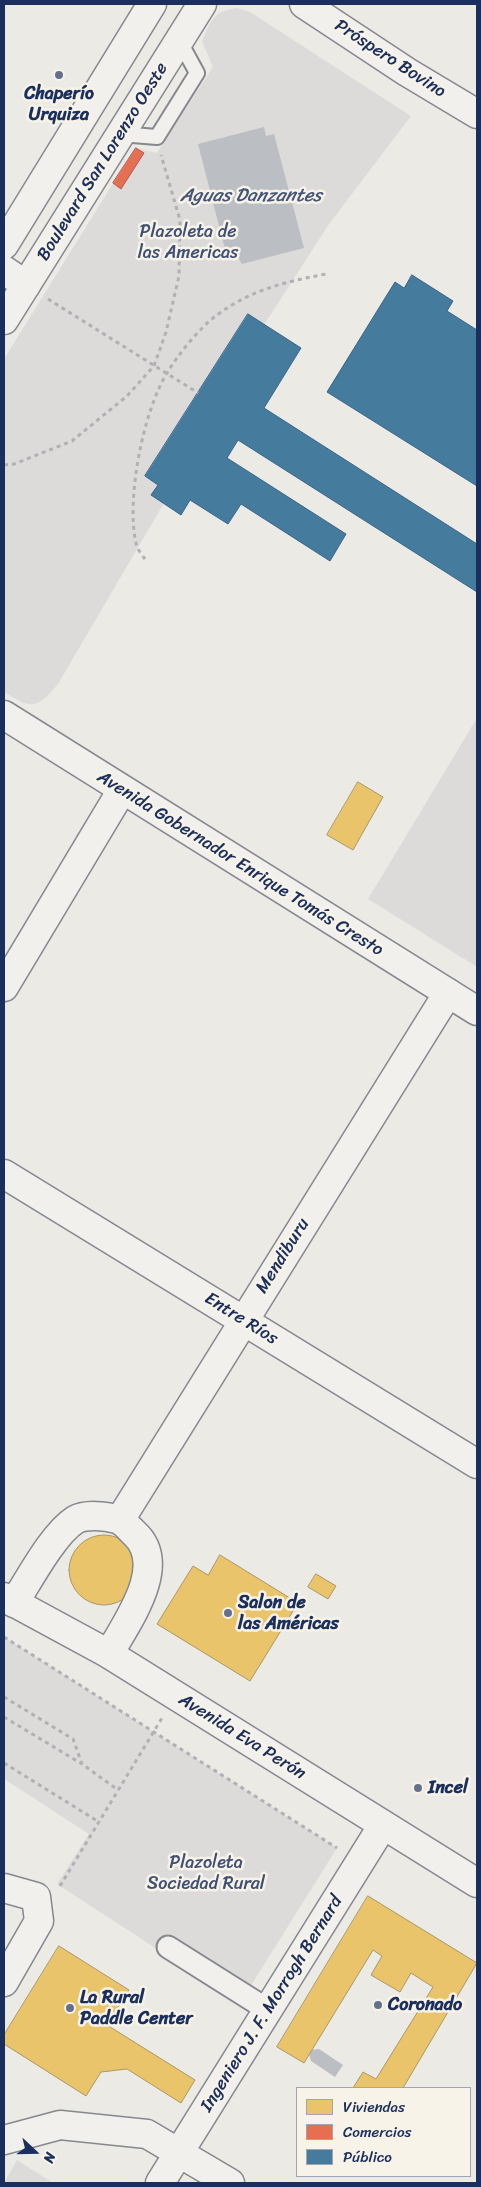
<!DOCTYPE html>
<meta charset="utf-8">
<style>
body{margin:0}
#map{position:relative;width:481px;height:2187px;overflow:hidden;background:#ebeae5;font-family:Sriracha,sans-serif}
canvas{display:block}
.frame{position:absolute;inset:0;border:5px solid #1b2f5e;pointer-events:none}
.legend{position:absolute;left:296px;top:2087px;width:175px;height:90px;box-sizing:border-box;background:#f7f3e8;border:1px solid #9fa5b1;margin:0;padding:6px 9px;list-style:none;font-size:15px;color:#1b2f5e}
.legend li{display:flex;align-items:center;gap:10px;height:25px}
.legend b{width:25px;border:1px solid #9fa5b1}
.north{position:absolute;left:10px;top:2127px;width:50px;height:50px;-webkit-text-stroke:4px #f7f3e8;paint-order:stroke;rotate:111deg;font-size:14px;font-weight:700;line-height:20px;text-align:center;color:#1b2f5e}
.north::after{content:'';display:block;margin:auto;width:18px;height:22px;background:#1b2f5e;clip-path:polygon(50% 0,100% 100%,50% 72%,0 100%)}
</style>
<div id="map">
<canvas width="481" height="2187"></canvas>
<div class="frame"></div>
<ul class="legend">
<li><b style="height:14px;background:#e9c46a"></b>Viviendas</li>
<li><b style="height:14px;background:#e76f51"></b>Comercios</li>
<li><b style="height:14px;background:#457b9d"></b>Público</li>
</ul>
<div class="north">N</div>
</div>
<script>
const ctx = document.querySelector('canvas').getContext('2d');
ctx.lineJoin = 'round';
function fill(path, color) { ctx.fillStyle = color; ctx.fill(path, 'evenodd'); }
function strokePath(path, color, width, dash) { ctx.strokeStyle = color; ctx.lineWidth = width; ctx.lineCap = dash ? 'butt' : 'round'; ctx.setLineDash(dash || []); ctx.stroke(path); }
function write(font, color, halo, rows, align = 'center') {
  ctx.font = font + ' Sriracha,sans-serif'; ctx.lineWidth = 5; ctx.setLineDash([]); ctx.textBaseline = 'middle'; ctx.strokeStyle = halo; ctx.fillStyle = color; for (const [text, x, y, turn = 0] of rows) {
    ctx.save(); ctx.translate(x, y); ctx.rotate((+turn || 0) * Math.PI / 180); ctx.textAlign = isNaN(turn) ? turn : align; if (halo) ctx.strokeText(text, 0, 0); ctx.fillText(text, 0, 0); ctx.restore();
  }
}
const green = new Path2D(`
 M237,8L250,12L411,116L329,224L264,325L247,315L145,476L158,485L164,503L58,684C36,710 31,709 4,692V359L135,148L157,153L213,67L202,41C211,21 213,11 237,8Z
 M477,718V967L368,899Z
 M4,1637L337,1848L240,2003L57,1884L89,1834L4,1779Z
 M17,2160L53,2183H4Z`);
const water = new Path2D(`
 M264,127L266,136L274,134L304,248L242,264L236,254L227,257L198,144Z
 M319,2049L343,2065L335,2077L311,2061L309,2054L311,2050Z`);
const homes = new Path2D(`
 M358,782L383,797L353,850L327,835Z
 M69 1570a35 35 0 1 1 70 0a35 35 0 1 1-70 0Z
 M220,1555L298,1603L250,1681L157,1624L193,1566L208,1575Z
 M316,1574L336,1586L328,1599L308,1587Z
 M368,1896L477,1963L403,2088H353L363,2072L376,2079L433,1987L411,1973L400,1992L371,1975L382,1956L373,1950L304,2063L277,2047Z
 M59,1946L129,1990L107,2025L195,2080L181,2103L127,2069L101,2072L86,2096L4,2044V2035Z`);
const shops = new Path2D(`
 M136,148L144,153L121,189L113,183Z`);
const public = new Path2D(`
 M412,275L453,301L447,311L477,330V486L327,392L395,282L404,288Z
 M248,314L301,348L264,408L477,544V592L238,440L227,458L346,534L330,561L241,504L228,524L190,500L181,515L151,495L158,485L145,476Z`);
const path = new Path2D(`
 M48,299L198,393
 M4,465L14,464L72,441L127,396L154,366L166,332L179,276L180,220L161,155
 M145,559C142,555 137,549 136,543C126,499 143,412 167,373C177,356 200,327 217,315C251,290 284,282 326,274
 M4,1637L337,1848
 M4,1697L73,1739L82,1764L118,1790
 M4,1717L82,1764
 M4,1763L99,1822
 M60,1886L162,1718`);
const service = new Path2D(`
 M120,134L157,137L197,73L179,40`);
const pedestrian = new Path2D(`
 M168,1947L268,2010`);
const minor = new Path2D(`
 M304,4L407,72L477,114
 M4,270L26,285
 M4,987L122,790
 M4,1174L477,1464
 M120,1520L448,993
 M14,1603C29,1580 53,1534 75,1520C85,1514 106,1516 117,1519C123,1521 129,1528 134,1533C170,1565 126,1623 109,1654
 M4,1888L36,1897L39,1921L4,1982
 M4,2140L60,2125L147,2134L230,2183
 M160,2183L383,1825`);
const tertiary = new Path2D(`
 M4,715L477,1011`);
const secondary = new Path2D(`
 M4,1597L109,1654L477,1883`);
const primary = new Path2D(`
 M4,245L152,4
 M4,320L202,4`);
const markers = [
 [59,75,5,"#64708d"],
 [228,1613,5,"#64708d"],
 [418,1788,5,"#64708d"],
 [378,2005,5,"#64708d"],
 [70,2008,5,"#64708d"]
];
const streetNames = [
 ["Próspero Bovino",390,59,33],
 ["Boulevard San Lorenzo Oeste",103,162,-58],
 ["Avenida Gobernador Enrique Tomás Cresto",240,864,32],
 ["Mendiburu",283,1256,-58],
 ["Entre Ríos",241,1319,32],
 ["Avenida Eva Perón",242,1737,32],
 ["Ingeniero J. F. Morrogh Bernard",272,2004,-58]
];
const poiNames = [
 ["Chaperío",59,94,"center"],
 ["Urquiza",59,115,"center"],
 ["Salon de",238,1603],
 ["las Américas",238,1624],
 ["Incel",428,1788],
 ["La Rural",80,1998],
 ["Paddle Center",80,2019],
 ["Coronado",388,2005]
];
const parkNames = [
 ["Plazoleta de",188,232],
 ["las Americas",188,253],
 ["Plazoleta",206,1863],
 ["Sociedad Rural",206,1884]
];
const waterNames = [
 ["Aguas Danzantes",251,196]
];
fill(green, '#dcdbd9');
fill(water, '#bbbec3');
fill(homes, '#e9c46a');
strokePath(homes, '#ab9766', 1);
fill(shops, '#e76f51');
strokePath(shops, '#aa5c55', 1);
fill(public, '#457b9d');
strokePath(public, '#38648a', 1);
strokePath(service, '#85888f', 18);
strokePath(pedestrian, '#85888f', 25);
strokePath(minor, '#85888f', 31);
strokePath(tertiary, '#85888f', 31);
strokePath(secondary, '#85888f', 31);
strokePath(primary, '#85888f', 31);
strokePath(path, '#b0b1b4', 3, [4, 4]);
strokePath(service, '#f1f0ec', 14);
strokePath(pedestrian, '#f1f0ec', 21);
strokePath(minor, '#f1f0ec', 28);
strokePath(tertiary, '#f1f0ec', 28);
strokePath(secondary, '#f1f0ec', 28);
strokePath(primary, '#f1f0ec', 28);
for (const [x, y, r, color] of markers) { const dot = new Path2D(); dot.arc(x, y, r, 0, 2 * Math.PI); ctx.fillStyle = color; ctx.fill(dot); strokePath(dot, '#f7f3e8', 2); }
write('18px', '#1b2f5e', '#f7f3e8', streetNames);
write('bold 18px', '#1b2f5e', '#f7f3e8', poiNames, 'left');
write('18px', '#3f4f75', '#f7f3e8', parkNames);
write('italic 19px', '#455478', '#f7f3e8', waterNames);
</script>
